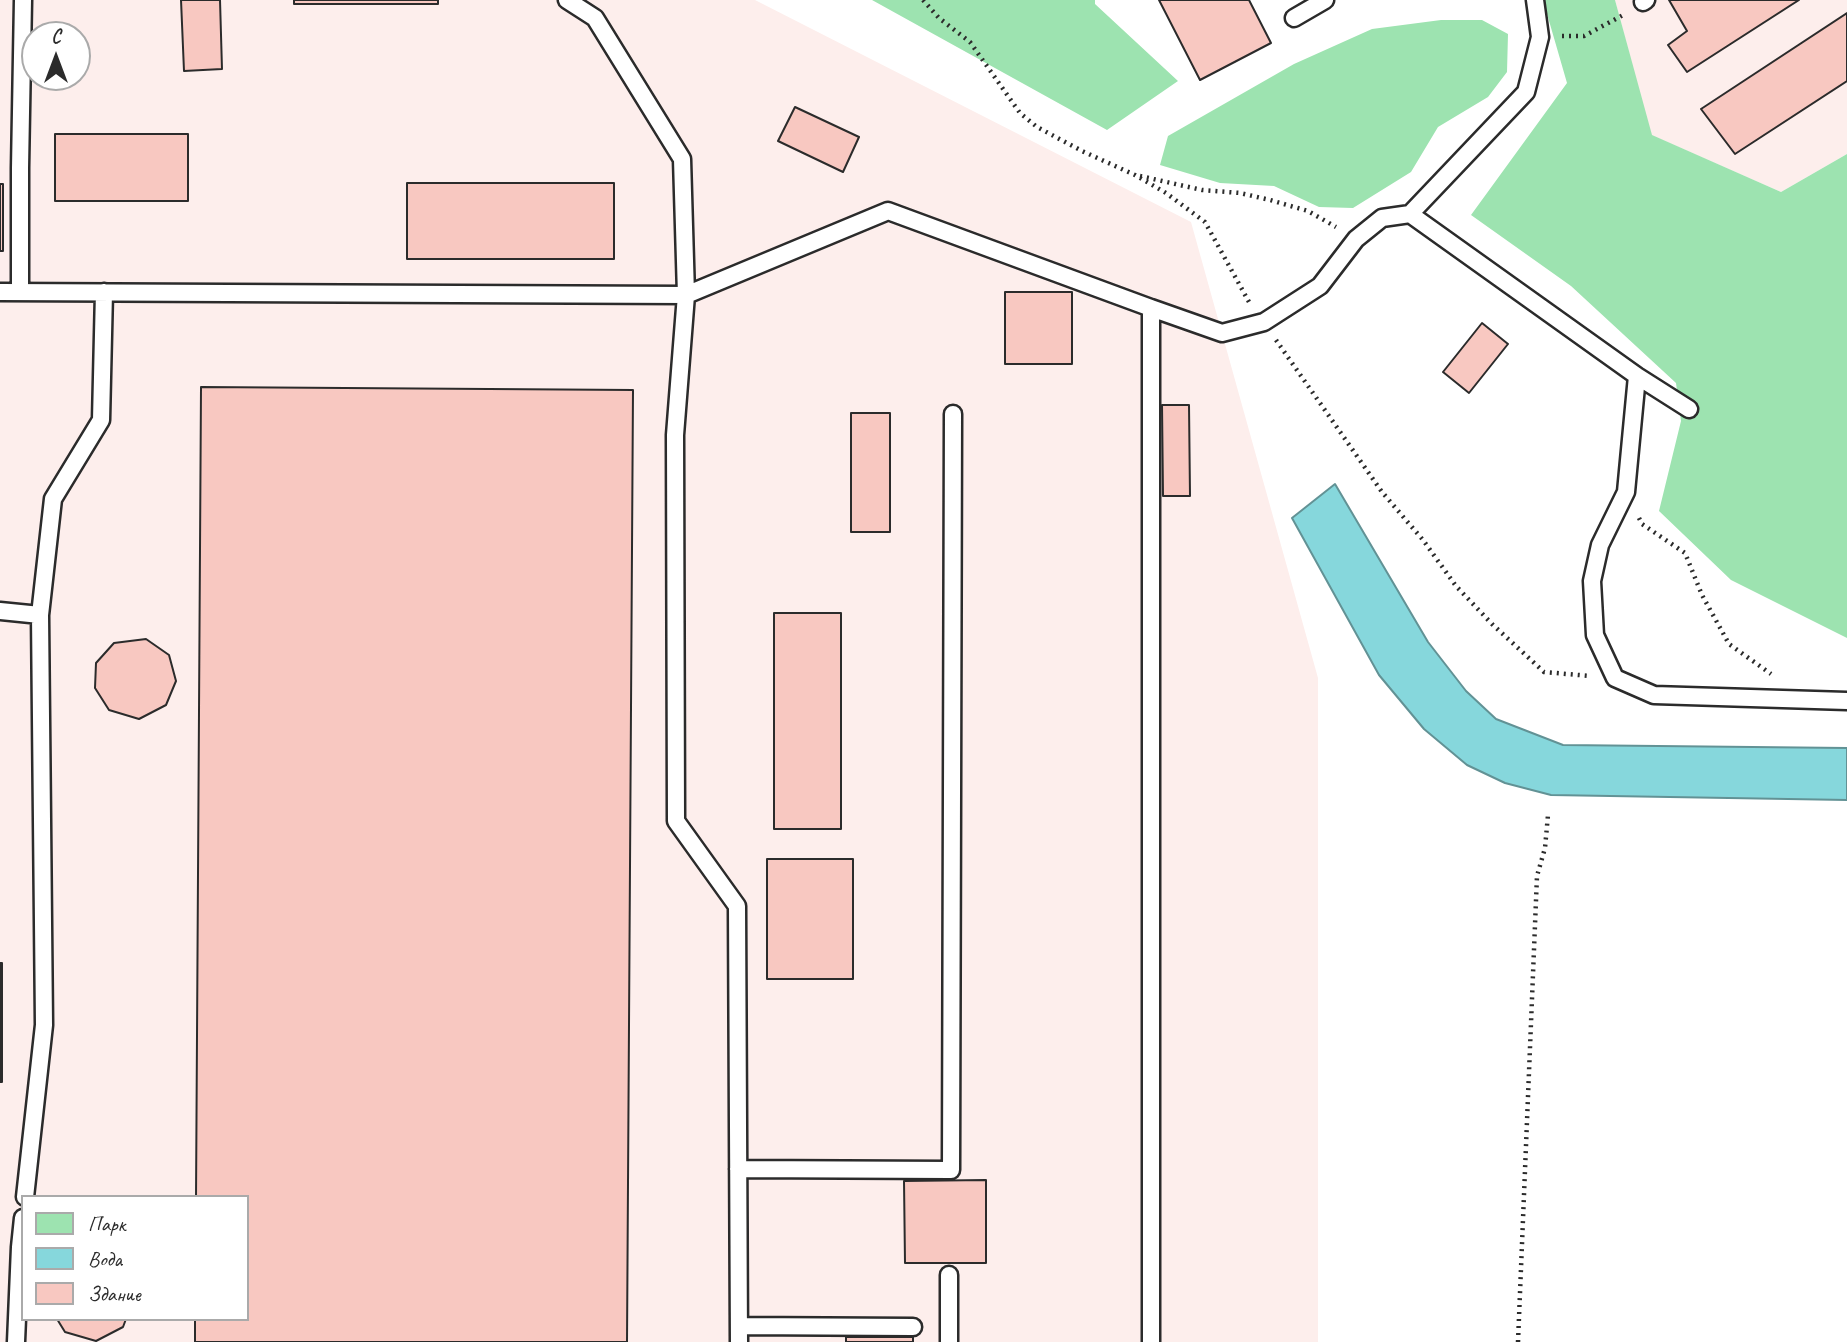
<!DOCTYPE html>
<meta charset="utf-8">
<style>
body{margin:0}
#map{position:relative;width:1847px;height:1342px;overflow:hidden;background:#fff;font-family:Caveat,sans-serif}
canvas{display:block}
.legend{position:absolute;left:21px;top:1195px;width:228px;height:126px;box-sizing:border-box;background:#fff;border:2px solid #aaa;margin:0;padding:9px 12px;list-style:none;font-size:21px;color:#2b2b2b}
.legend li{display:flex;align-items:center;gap:14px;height:35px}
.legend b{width:35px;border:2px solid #aaa}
.north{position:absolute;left:21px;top:21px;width:70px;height:70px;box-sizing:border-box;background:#fff;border:2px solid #aaa;border-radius:50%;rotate:0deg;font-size:19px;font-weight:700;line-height:28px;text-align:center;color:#2b2b2b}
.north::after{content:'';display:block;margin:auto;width:24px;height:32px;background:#2b2b2b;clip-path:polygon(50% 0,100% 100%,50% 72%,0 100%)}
</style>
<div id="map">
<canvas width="1847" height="1342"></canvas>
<ul class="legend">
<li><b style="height:19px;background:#9de3b0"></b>Парк</li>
<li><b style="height:19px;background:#86d7dc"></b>Вода</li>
<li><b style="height:19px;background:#f8c8c1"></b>Здание</li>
</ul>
<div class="north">С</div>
</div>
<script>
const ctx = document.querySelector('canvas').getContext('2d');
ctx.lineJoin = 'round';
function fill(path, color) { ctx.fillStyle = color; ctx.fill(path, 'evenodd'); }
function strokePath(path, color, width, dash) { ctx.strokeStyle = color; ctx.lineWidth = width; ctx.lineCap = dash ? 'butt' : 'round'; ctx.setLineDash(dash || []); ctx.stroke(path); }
const built = new Path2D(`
 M0,0H755L1191,222L1318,678V1342H0ZM35,35H77V77H35ZM23,1197H247V1319H23Z
 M1615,0H1847V154L1781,192L1651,135Z`);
const green = new Path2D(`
 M872,0H1095V4L1178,81L1107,130Z
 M1543,0H1615L1652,135L1781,192L1847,154V638L1731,580L1659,511L1681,421L1676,383L1571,286L1471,215L1567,83Z
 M1441,20H1482L1508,34L1507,72L1488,97L1438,127L1411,172L1353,208L1319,207L1274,186L1220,183L1160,165L1168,136L1294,64L1372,29Z`);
const water = new Path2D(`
 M1335,484L1428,642L1466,691L1496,719L1563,745L1847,748V800L1551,795L1505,783L1467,765L1424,729L1379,675L1292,518Z`);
const building = new Path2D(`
 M181,0H220L222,69L184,71Z
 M294,0H438V4H294Z
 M1159,0H1249L1271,43L1200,80Z
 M1669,0H1799L1687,72L1668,45L1687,31Z
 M1847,13V81L1735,154L1701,109Z
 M795,107L859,137L843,172L778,141Z
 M55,134H188V201H55Z
 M407,183H614V259H407Z
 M0,184H3V251H0Z
 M1005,292H1072V364H1005Z
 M1482,323L1508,344L1469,393L1443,372Z
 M201,387L633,390L627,1342H195V1319H247V1197H196Z
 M1162,405H1189L1190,496H1163Z
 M851,413H890V532H851Z
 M774,613H841V829H774Z
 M146,639L169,655L176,681L166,705L139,719L109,710L95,688L96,663L114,643Z
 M767,859H853V979H767Z
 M0,963H2V1082H0Z
 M986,1180V1263H905L904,1181Z
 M57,1319H126L123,1327L96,1341L65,1332Z
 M846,1337H913V1342H846Z`);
const path = new Path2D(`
 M923,0L939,18L970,42L1020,113L1037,127L1082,151L1135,175L1166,193L1205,222L1249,302
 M1562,36H1584L1625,14
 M1140,176L1202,190L1240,193L1270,200L1308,211L1336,227
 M1276,340L1382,492L1423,540L1456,586L1492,624L1544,672L1590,676
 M1639,518L1642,524L1685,553L1702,595L1729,644L1771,674
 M1518,1342L1537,876L1545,848L1548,815`);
const lane = new Path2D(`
 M567,0L595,18L682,159L686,295L888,211L1151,308V1342
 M1535,0L1540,37L1526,92L1410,214L1637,376L1689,409
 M1643,2L1646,0
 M1294,18L1325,0
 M0,292L686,295L675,435L676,821L737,906L739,1342
 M20,292V168L23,0
 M1151,308L1222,333L1264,322L1320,286L1356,239L1382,218L1410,214
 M1637,376L1626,492L1600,545L1592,581L1595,635L1615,678L1654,695L1847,701
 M0,611L40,615
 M738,1169L951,1170L953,414
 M25,1197L44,1025L40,615L53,499L101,420L104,292
 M739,1326L913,1327
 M16,1342L20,1247L23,1218
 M949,1342V1275`);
fill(built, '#fdeeec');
fill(green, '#9de3b0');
fill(water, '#86d7dc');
strokePath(water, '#629295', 2);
fill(building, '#f8c8c1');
strokePath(building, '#2b2b2b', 2);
strokePath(lane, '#2b2b2b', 21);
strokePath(path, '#2b2b2b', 4.5, [2, 5]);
strokePath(lane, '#fff', 16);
</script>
